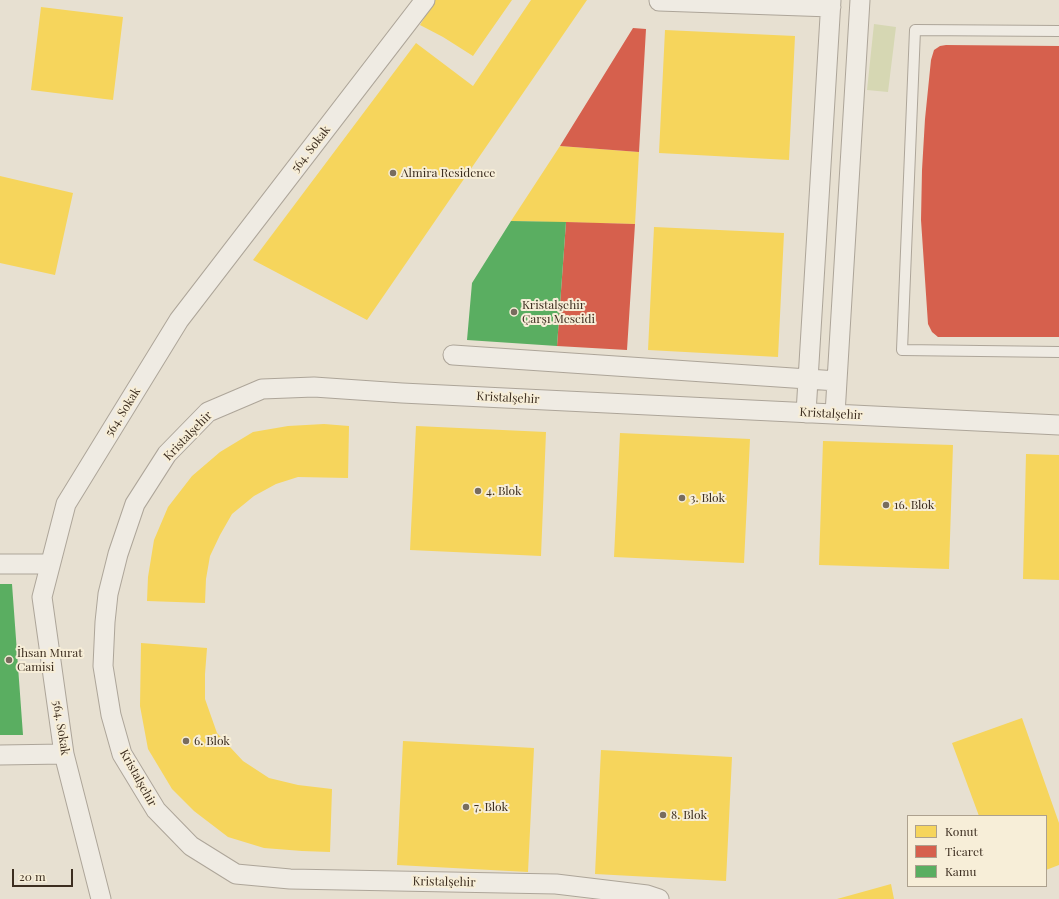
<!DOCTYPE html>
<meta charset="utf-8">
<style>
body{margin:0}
#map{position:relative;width:1059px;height:899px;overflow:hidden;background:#e7e0d1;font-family:"Playfair Display",serif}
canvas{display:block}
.legend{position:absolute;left:907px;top:815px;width:140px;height:72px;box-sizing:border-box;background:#f7eed8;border:1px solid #ada18e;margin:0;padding:5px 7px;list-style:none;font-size:12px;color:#3d2e20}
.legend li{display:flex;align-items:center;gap:8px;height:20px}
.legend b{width:20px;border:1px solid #ada18e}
.scale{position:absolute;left:12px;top:869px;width:61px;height:18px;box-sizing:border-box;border:2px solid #3d2e20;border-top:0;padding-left:5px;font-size:12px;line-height:14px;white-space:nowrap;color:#3d2e20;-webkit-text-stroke:3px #f7eed8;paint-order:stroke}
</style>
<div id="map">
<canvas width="1059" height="899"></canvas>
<ul class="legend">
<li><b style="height:11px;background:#f6d55c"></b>Konut</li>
<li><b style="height:11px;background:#d6604d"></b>Ticaret</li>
<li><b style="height:11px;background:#5aae61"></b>Kamu</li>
</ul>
<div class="scale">20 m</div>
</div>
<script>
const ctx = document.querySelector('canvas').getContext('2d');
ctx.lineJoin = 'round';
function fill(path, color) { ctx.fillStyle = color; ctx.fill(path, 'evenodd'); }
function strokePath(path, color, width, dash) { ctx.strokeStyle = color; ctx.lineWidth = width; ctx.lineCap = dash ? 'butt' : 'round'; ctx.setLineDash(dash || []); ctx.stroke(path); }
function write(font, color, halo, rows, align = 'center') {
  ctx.font = font + ' "Playfair Display",serif'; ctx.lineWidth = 4; ctx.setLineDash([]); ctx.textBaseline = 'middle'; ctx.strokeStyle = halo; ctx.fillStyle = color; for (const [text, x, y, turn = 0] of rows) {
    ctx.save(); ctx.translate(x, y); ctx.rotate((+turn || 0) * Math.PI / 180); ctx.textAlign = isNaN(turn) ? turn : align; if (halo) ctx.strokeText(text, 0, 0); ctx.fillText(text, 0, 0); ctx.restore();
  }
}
const green = new Path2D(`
 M874,24L896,27L888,92L867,90Z`);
const homes = new Path2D(`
 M435,0H512L473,56L443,37L420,25Z
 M531,0H587L367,320L253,260L416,43L473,86Z
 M41,7L123,17L113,100L31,90Z
 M665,30L795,36L789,160L659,153Z
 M560,146L639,152L635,224L511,221Z
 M0,176L73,193L55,275L0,263Z
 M654,227L784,233L778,357L648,350Z
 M324,424L349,426L348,478L298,477L276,484L254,496L232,514L220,535L210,556L206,579L205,603L147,601L148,577L154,540L168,507L192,476L220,452L253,432L288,426Z
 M416,426L546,432L541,556L410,550Z
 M620,433L750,439L744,563L614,557Z
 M823,441L953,445L949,569L819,565Z
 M1026,454L1059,455V580L1023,579Z
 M141,643L207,648L205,674V699L217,733L243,761L269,778L298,785L332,789L330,852L302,851L264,848L228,837L194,811L172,789L148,749L140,706Z
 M1022,718L1059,823V865L1046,870V816H979L952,743Z
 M403,741L534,748L528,872L397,865Z
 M601,750L732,757L726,881L595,874Z
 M891,884L894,899H837Z`);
const shops = new Path2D(`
 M633,28L646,29L639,152L560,146Z
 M946,45L1059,46V337H938L932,332L928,324L921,220L922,170L925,119L931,60L934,50L940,46Z
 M566,222L635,224L627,350L557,346Z`);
const public = new Path2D(`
 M511,221L566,222L557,346L467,340L472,283Z
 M0,584H12L23,735H0Z`);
const service = new Path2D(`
 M1059,31L915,30L902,350L1059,352`);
const minor = new Path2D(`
 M659,1L831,7
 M453,355L837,381
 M806,413L831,0
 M835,414L860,0
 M0,564H50
 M0,755L64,754
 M101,899L64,754L42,597L66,504L179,320L425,0
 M659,899L647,895L556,884L290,879L236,874L191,846L156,810L122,754L111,715L103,666L105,622L108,594L118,554L135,504L167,454L208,412L262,389L314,387L402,393L1059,425`);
const markers = [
 [393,173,4,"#786c5e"],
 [514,312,4,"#786c5e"],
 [478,491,4,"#786c5e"],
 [682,498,4,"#786c5e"],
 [886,505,4,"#786c5e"],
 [9,660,4,"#786c5e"],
 [186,741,4,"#786c5e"],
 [466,807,4,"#786c5e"],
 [663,815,4,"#786c5e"]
];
const streetNames = [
 ["564. Sokak",311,149,-52],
 ["Kristalşehir",508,398,3],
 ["564. Sokak",123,412,-58],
 ["Kristalşehir",831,414,3],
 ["Kristalşehir",188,436,-46],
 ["564. Sokak",61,728,81],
 ["Kristalşehir",138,778,61],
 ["Kristalşehir",444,882,1]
];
const poiNames = [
 ["Almira Residence",401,173],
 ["Kristalşehir",522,305],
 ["Çarşı Mescidi",522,319],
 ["4. Blok",486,491],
 ["3. Blok",690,498],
 ["16. Blok",894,505],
 ["İhsan Murat",17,653],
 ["Camisi",17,667],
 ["6. Blok",194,741],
 ["7. Blok",474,807],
 ["8. Blok",671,815]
];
fill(green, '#d6d7b3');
fill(homes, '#f6d55c');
fill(shops, '#d6604d');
fill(public, '#5aae61');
strokePath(service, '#ada599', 12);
strokePath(minor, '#ada599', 21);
strokePath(service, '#efebe3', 10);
strokePath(minor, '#efebe3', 19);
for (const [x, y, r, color] of markers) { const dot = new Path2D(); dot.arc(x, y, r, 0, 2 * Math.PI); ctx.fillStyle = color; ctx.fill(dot); strokePath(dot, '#f7eed8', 1.5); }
write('12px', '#3d2e20', '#f7eed8', streetNames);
write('12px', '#3d2e20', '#f7eed8', poiNames, 'left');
</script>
